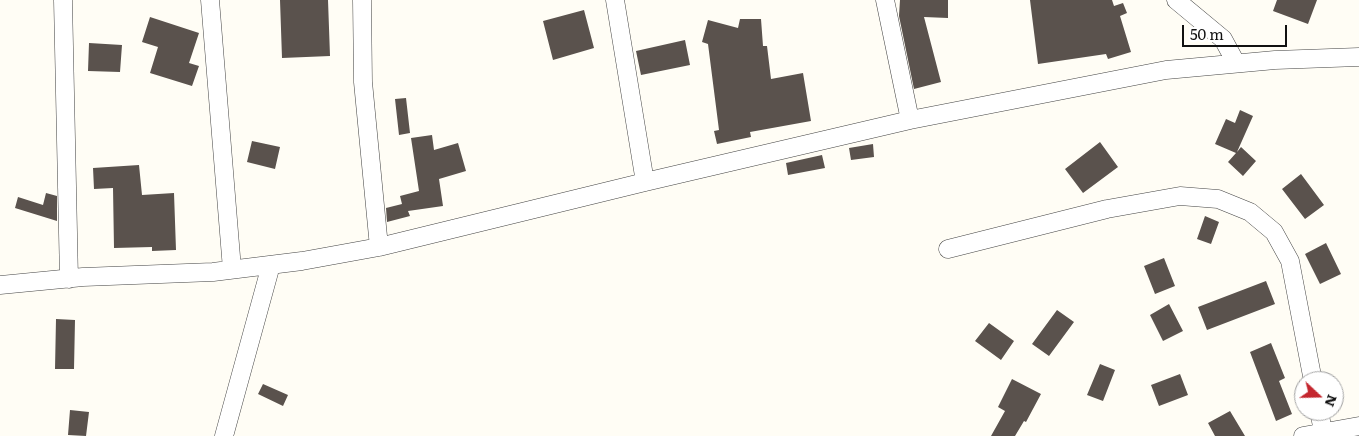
<!DOCTYPE html>
<style>
body{margin:0}
#map{position:relative;width:1359px;height:436px;overflow:hidden;background:#fffdf5;font-family:Literata,serif}
canvas{display:block}
.north{position:absolute;left:1294px;top:371px;width:50px;height:50px;box-sizing:border-box;background:#fff;border:1px solid #a0a0a0;border-radius:50%;rotate:111deg;font-size:14px;font-weight:700;line-height:20px;text-align:center;color:#111}
.north::after{content:'';display:block;margin:auto;width:18px;height:22px;background:#c4262e;clip-path:polygon(50% 0,100% 100%,50% 72%,0 100%)}
.scale{position:absolute;left:1182px;top:25px;width:105px;height:22px;box-sizing:border-box;border:2px solid #111;border-top:0;padding-left:6px;font-size:15px;line-height:18px;white-space:nowrap;color:#111;-webkit-text-stroke:4px #fff;paint-order:stroke}
</style>
<div id="map">
<canvas width="1359" height="436"></canvas>
<div class="north">N</div>
<div class="scale">50 m</div>
</div>
<script>
const ctx = document.querySelector('canvas').getContext('2d');
ctx.lineJoin = 'round';
function fill(path, color) { ctx.fillStyle = color; ctx.fill(path, 'evenodd'); }
function strokePath(path, color, width, dash) { ctx.strokeStyle = color; ctx.lineWidth = width; ctx.lineCap = dash ? 'butt' : 'round'; ctx.setLineDash(dash || []); ctx.stroke(path); }
const building = new Path2D(`
 M280,0H328L330,56L282,58Z
 M900,0H948V18L924,17L941,82L914,89L899,16Z
 M1030,0H1112L1114,6L1123,3L1127,13L1120,16L1131,52L1108,59L1106,54L1038,64Z
 M1277,0H1317L1308,24L1273,11Z
 M584,10L594,48L553,60L543,21Z
 M150,17L199,33L189,63L199,66L192,86L150,73L158,47L142,42Z
 M740,19H761L763,46H767L771,79L803,73L811,121L750,132L751,137L717,144L714,131L719,130L708,44L702,42L708,20L738,28Z
 M685,40L690,65L641,75L636,51Z
 M89,43L122,45L120,72L88,71Z
 M406,98L410,133L399,135L395,99Z
 M1240,110L1253,116L1237,152L1241,147L1256,161L1243,176L1228,162L1236,153L1215,144L1226,119L1235,123Z
 M432,135L434,150L458,143L466,171L439,179L443,206L408,211L410,216L387,222L386,208L402,204L400,196L419,191L411,138Z
 M252,141L280,147L275,169L247,162Z
 M1100,142L1118,167L1083,193L1065,169Z
 M873,144L874,157L851,160L849,148Z
 M822,155L825,168L788,175L786,163Z
 M139,165L142,195L174,193L176,250L152,251V247L114,248L113,188L94,189L93,168Z
 M1301,174L1324,205L1305,219L1282,189Z
 M46,193L57,196V221L15,208L18,197L43,205Z
 M1205,216L1219,222L1211,244L1197,239Z
 M1326,243L1341,274L1320,284L1305,254Z
 M1164,258L1175,286L1155,294L1144,266Z
 M1266,281L1275,304L1207,330L1198,307Z
 M1169,304L1183,331L1163,341L1150,315Z
 M1057,310L1074,322L1049,356L1032,344Z
 M56,319L75,320L74,369H55Z
 M989,323L1014,341L1001,360L975,341Z
 M1271,343L1285,378L1279,381L1292,414L1276,421L1250,352Z
 M1100,364L1115,370L1103,401L1087,395Z
 M1180,374L1188,395L1159,406L1151,385Z
 M1012,379L1041,394L1026,422L1024,421L1015,436H991L1005,411L998,407Z
 M263,384L288,395L283,406L258,394Z
 M70,410L89,412L86,436L68,435Z
 M1230,411L1245,436H1215L1208,423Z`);
const minor = new Path2D(`
 M63,0L69,279
 M210,0L232,269
 M362,0L363,82L379,247
 M615,0L645,182
 M885,0L910,120
 M1176,0L1223,39L1236,63
 M948,249L1107,209L1180,196L1218,199L1250,212L1274,232L1290,261L1313,381
 M0,285L83,277L213,272L302,261L379,247L645,182L910,120L1166,70L1275,60L1359,57
 M1319,411L1323,431
 M224,436L271,265
 M1303,436L1359,426`);
fill(building, '#5a524d');
strokePath(minor, '#444', 19);
strokePath(minor, '#fff', 18);
</script>
